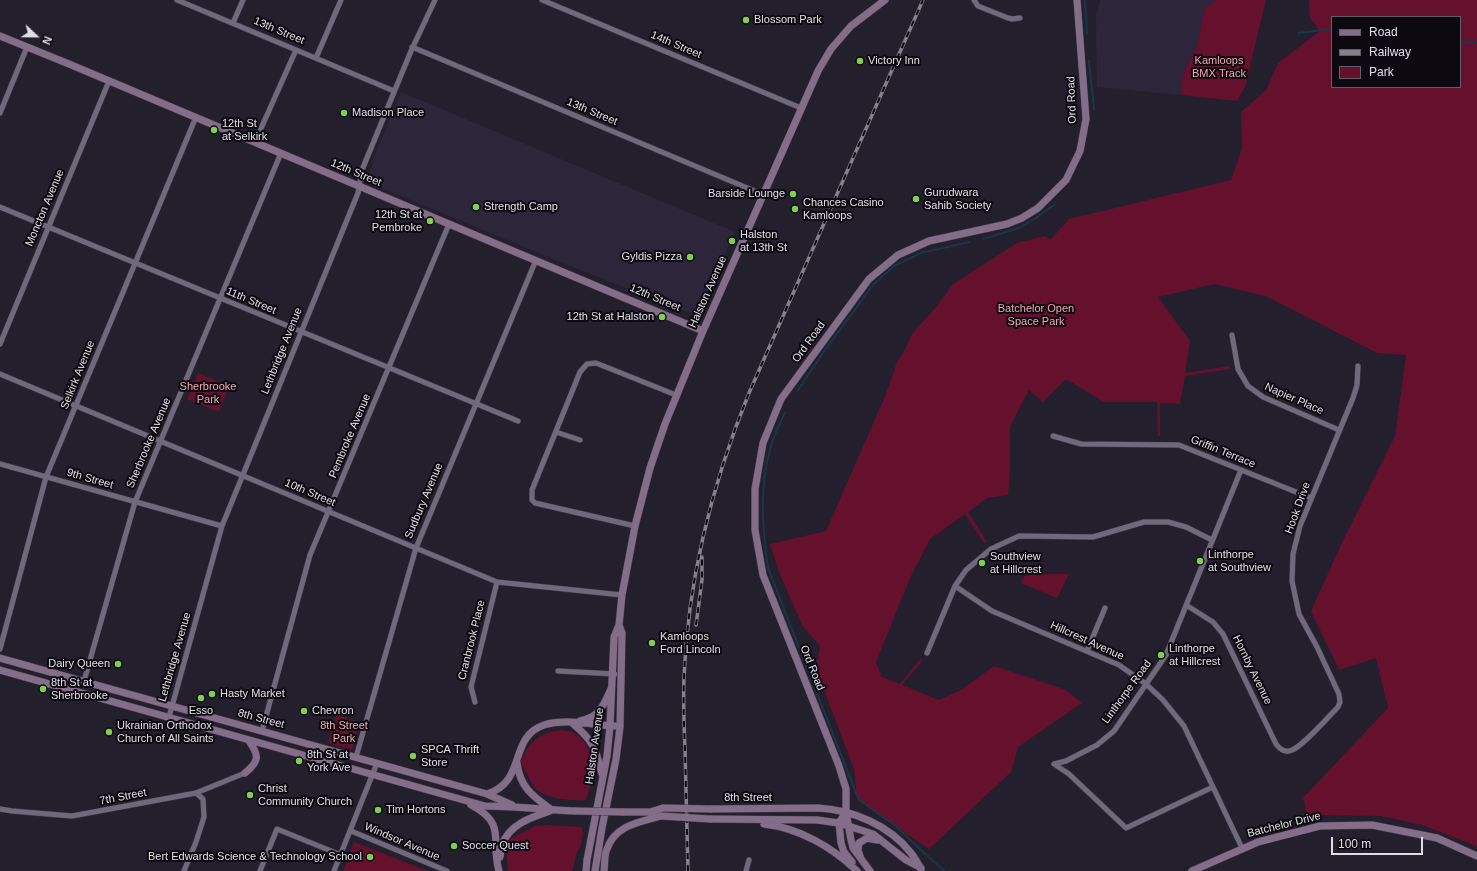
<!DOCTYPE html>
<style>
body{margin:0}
#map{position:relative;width:1477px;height:871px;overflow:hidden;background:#241f2d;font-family:Arial,sans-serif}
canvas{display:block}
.legend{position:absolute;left:1331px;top:16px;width:130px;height:72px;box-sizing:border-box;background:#0c0a10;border:1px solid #615e66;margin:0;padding:5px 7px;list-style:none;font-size:12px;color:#e1dde7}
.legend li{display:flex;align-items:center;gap:8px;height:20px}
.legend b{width:20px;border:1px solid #615e66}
.north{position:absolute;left:16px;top:16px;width:40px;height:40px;-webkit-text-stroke:3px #0c0a10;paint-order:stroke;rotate:112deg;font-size:11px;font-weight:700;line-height:16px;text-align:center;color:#e1dde7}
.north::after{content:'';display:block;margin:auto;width:14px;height:18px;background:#e1dde7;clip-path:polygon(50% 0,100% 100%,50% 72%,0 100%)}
.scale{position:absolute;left:1331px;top:837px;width:92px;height:18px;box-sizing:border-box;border:2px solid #e1dde7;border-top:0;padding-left:5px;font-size:12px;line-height:14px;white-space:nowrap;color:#e1dde7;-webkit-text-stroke:3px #0c0a10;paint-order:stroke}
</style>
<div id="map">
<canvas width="1477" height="871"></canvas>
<ul class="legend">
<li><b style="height:5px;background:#846d88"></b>Road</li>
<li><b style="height:5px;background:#84808c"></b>Railway</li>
<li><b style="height:11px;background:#65102d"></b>Park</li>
</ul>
<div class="north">N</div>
<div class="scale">100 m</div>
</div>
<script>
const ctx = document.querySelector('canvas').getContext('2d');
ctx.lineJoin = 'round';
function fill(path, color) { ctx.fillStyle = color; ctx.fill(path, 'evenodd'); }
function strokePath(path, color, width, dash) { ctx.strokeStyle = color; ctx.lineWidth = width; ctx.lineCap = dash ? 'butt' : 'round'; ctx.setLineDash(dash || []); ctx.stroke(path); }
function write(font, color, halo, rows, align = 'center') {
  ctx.font = font + ' Arial,sans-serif'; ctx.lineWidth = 4; ctx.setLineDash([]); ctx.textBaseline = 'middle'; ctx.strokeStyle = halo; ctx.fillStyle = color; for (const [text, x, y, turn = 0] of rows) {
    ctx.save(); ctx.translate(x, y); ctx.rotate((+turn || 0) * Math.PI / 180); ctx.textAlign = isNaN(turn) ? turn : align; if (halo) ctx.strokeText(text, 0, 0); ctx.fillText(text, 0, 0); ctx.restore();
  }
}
const built = new Path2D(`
 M1100,0H1216V2L1205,8L1197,46L1183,74L1181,95L1097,87L1096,17Z
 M401,92L735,232L697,316L570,266L372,184L369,176L374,157Z`);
const green = new Path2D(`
 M1216,0H1266L1245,87L1237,101L1181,95L1183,74L1197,46L1205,8L1213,2H1216Z
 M1309,0H1477V847L1469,843L1422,825L1381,816L1320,815L1307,818L1304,799H1302L1388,708L1376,658L1339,670L1311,611L1340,547L1395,436L1406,355L1377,353L1266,296L1214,284L1158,297L1190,341L1185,373L1230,366V369L1185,376L1180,404L1160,403V436H1158L1157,402H1104L1066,379L1043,402L1029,390L1010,427V469L1008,495L987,498L968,512L987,542L984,543L965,514L930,539L910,578L876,662L882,677L900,684L921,658L923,660L902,685L939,700L961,690L994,666L1064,689L1082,703L1018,747L1011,772L929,849L857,800L854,769L816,669L820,646L802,625L781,577L770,544L826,531L886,394L897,362L904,351L912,334L937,306L953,284L1017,243L1045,236L1050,240L1069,219L1231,180L1242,148L1241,112L1266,90L1278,63L1320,31L1310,18ZM1332,17H1460V87H1332Z
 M198,373L229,386L219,412L187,399Z
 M1037,574H1069L1057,598L1021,583L1024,576Z
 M336,715L360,722L352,750L328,743Z
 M562,730C565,731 569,731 572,732C583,737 593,753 594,766C594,776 589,790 586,800C573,801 550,799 538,791C533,788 531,781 528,776C526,773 523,769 522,765C521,761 524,757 525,753C532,738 546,731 562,730Z
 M548,825L582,827L583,834L580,848L577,852L572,871H508L506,849L510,839L535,826Z
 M354,842L428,871H343Z`);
const stream = new Path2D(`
 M1085,0L1087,34
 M1298,33L1332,29
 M1460,41L1477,43
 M1089,61L1094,109
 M983,239L1019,228L1036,218L1054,205
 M798,390L823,353L873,285L894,266L921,253L969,242
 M785,412C781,422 775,432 772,443C759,483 762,526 768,568L858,798L878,814L893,824L944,871`);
const street = new Path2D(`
 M177,0L394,91
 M542,0L801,108
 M974,0L978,6L1008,18L1012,19L1020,18
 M233,23L243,0
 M412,47L764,195
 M316,58L341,0
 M0,113L27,47
 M255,142L296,50
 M0,207L518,421
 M1232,335L1238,369L1248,386L1263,397L1339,430
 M0,344L109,81
 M0,374L497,582L622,595
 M556,432L580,440
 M1053,436L1081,444L1179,445L1311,498
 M0,464L222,526
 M635,526L535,503L532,500V490L580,372L587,364L596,363L676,395
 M955,586L992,611L1119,665L1146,684L1163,700L1184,726L1242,848
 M1186,605L1213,622L1223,634L1276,744C1279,748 1284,752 1289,751C1300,750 1329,716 1338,707L1340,702L1339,694L1317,647L1299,614L1292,581L1293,554L1300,526L1353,398L1357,385L1358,366
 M0,649L46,477L196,117
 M1087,651L1105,608
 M927,653L955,586L966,570L991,549L1019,536L1093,537L1144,522H1168L1186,527L1212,540
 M558,671L615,674
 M84,681L135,502L281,153
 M475,702L471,687L497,582
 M169,717L222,526L358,193L362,170L411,51L435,0
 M262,731L310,555L449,224
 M356,757L416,548L536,260
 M1213,787L1126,828L1069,774L1054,764L1066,761L1097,745L1114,731L1166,655L1241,470
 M0,809L12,811L72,816L196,793L245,773
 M351,831L447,871
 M184,871L196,842L204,817L203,799L196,793
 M260,871L277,829L341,855
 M334,871L377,763
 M746,871L749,860`);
const secondary = new Path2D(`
 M0,36L69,64L703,331
 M0,658L487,794L512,805
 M0,670L485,806C516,806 546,810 576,811
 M580,721C600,717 603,706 611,689
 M572,723C593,740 596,749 602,774
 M517,763C520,787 532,796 552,810
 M245,773C260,761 259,755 249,741
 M487,794C527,782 508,737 544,725C564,718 594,725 614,726
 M471,805C508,824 490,841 499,871
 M710,809L818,808C853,810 889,825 911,853C915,858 918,864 921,869
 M623,812H650L663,808
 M846,812L839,823L841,843L844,852L852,862
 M710,819L817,820L839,823L873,834L906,860L921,868
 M764,824C799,828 832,847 857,871
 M860,856L858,850L859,843L867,838L877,840
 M500,857C501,853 501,848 502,845C509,824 532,817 550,811
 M586,871L587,860L607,756L610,726L614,637L619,625L622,595L635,526L650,468L665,424L703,331L818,71L831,49L851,26L885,0
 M595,871L602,828L616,759L620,727L622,633L619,625
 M604,871C605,864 604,855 607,849C615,825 640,822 661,816
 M870,871L853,848L851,840L846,812V789L839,766L763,575L755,530V489L763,443L781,399L869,279L898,255L929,241L1007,224L1022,218L1038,208L1066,180L1080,151L1086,119L1077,0
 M1192,871L1258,842L1320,826L1372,825L1437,838L1477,856`);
const rail = new Path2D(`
 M696,625L702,580V557
 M688,871C687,831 686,790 685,750C684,726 683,702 684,677C688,579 712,484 749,393L923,0`);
const secondaryBridge = new Path2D(`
 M663,808L710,809
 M576,811L623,812
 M661,816L710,819`);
const markers = [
 [746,20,4,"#7fd052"],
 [860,61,4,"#7fd052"],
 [344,113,4,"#7fd052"],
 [214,130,4,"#7fd052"],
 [793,194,4,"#7fd052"],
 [916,199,4,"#7fd052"],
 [476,207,4,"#7fd052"],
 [795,209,4,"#7fd052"],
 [430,221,4,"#7fd052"],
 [732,241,4,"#7fd052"],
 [690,257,4,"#7fd052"],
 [662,317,4,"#7fd052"],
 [1200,561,4,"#7fd052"],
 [982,563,4,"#7fd052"],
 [652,643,4,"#7fd052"],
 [1161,655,4,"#7fd052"],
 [118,664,4,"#7fd052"],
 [43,689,4,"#7fd052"],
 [212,694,4,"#7fd052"],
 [201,698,4,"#7fd052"],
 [304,711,4,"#7fd052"],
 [109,732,4,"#7fd052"],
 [413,756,4,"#7fd052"],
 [299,761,4,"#7fd052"],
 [250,795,4,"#7fd052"],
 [378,810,4,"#7fd052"],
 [454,846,4,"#7fd052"],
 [370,857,4,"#7fd052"]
];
const poiNames = [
 ["Blossom Park",754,20],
 ["Victory Inn",868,61],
 ["Madison Place",352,113],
 ["12th St",222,124],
 ["at Selkirk",222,137],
 ["Gurudwara",924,193],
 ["Sahib Society",924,206],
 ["Barside Lounge",785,194,"right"],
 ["Chances Casino",803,203],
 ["Kamloops",803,216],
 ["Strength Camp",484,207],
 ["12th St at",422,215,"right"],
 ["Pembroke",422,228,"right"],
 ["Halston",740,235],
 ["at 13th St",740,248],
 ["Gyldis Pizza",682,257,"right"],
 ["12th St at Halston",654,317,"right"],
 ["Linthorpe",1208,555],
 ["at Southview",1208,568],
 ["Southview",990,557],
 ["at Hillcrest",990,570],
 ["Kamloops",660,637],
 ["Ford Lincoln",660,650],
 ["Linthorpe",1169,649],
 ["at Hillcrest",1169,662],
 ["Dairy Queen",110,664,"right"],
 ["8th St at",51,683],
 ["Sherbrooke",51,696],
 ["Hasty Market",220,694],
 ["Esso",201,711,"center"],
 ["Chevron",312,711],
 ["Ukrainian Orthodox",117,726],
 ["Church of All Saints",117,739],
 ["SPCA Thrift",421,750],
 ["Store",421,763],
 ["8th St at",307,755],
 ["York Ave",307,768],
 ["Christ",258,789],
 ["Community Church",258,802],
 ["Tim Hortons",386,810],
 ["Soccer Quest",462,846],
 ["Bert Edwards Science & Technology School",362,857,"right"]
];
const streetNames = [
 ["13th Street",279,31,23],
 ["14th Street",676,45,23],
 ["Ord Road",1072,100,-92],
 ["13th Street",592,112,23],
 ["12th Street",356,173,23],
 ["Moncton Avenue",45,208,-67],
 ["Halston Avenue",708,292,-66],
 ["12th Street",655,298,23],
 ["11th Street",251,301,23],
 ["Ord Road",809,342,-54],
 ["Lethbridge Avenue",282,351,-68],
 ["Selkirk Avenue",78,375,-68],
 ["Napier Place",1294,399,24],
 ["Pembroke Avenue",350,436,-67],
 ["Sherbrooke Avenue",149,443,-67],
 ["Griffin Terrace",1223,452,22],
 ["9th Street",90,479,16],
 ["10th Street",310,493,23],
 ["Sudbury Avenue",424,501,-67],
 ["Hook Drive",1298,508,-70],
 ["Cranbrook Place",472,640,-76],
 ["Hillcrest Avenue",1087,641,24],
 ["Lethbridge Avenue",175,657,-74],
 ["Ord Road",812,668,68],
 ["Hornby Avenue",1252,670,64],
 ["Linthorpe Road",1127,692,-54],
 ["8th Street",261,719,15],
 ["Halston Avenue",595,746,-82],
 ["7th Street",123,797,-11],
 ["8th Street",748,798],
 ["Batchelor Drive",1284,825,-14],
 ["Windsor Avenue",402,842,23]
];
const parkNames = [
 ["Kamloops",1219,61],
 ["BMX Track",1219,74],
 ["Batchelor Open",1036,309],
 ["Space Park",1036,322],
 ["Sherbrooke",208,387],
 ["Park",208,400],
 ["8th Street",344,726],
 ["Park",344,739]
];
fill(built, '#2d2539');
fill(green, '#65102d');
strokePath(stream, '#173849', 2);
strokePath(street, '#403b47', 6);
strokePath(secondary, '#403b47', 8);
strokePath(street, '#6f697b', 5);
strokePath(secondary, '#846d88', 7);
strokePath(rail, '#84808c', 3.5);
strokePath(rail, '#0c0a10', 2, [6]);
strokePath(secondaryBridge, '#403b47', 8, []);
strokePath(secondaryBridge, '#846d88', 7);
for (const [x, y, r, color] of markers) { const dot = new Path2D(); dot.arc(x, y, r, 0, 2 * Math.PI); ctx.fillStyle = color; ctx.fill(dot); strokePath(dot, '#0c0a10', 1.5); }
write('11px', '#e1dde7', '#0c0a10', poiNames, 'left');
write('11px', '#e1dde7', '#0c0a10', streetNames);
write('11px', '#f3a7b5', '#0c0a10', parkNames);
</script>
